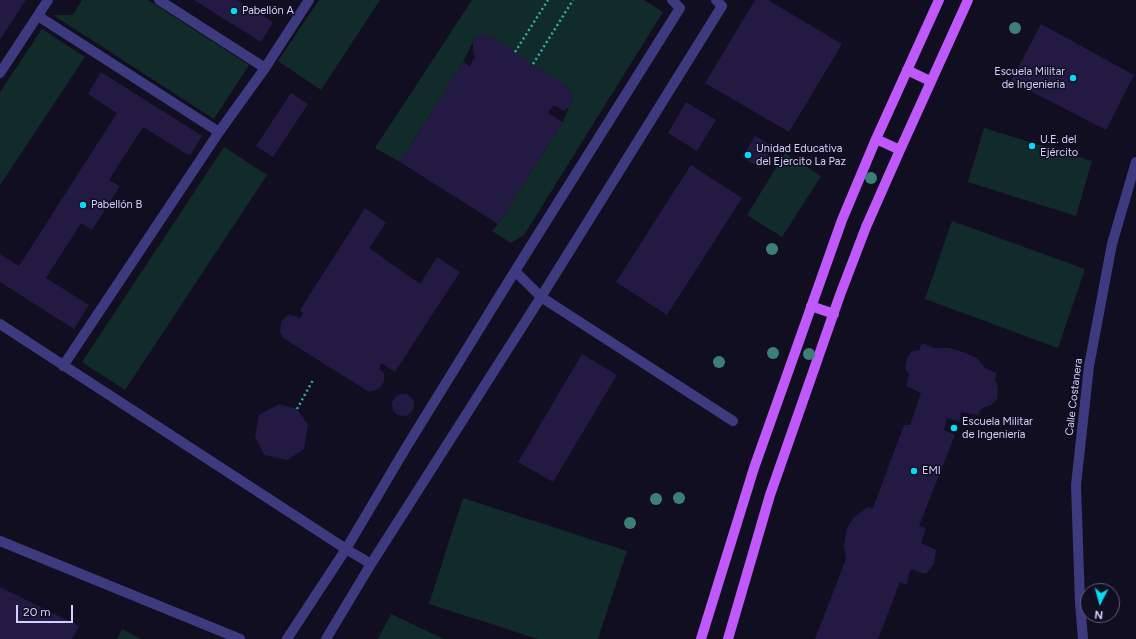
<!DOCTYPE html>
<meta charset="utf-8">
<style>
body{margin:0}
#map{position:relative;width:1136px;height:639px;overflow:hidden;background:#110e21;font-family:Figtree,sans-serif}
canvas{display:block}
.north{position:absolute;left:1080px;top:583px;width:40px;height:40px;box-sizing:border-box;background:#110e21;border:1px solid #5f5b79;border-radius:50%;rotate:186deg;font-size:11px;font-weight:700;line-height:16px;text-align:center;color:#d5cffe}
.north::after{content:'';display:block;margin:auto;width:14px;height:18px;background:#05dbf4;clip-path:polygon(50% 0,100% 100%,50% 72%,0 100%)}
.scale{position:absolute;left:16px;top:605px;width:57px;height:18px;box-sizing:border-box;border:2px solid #d5cffe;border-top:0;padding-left:5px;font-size:12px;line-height:14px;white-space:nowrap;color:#d5cffe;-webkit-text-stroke:3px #110e21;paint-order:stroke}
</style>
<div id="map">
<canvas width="1136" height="639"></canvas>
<div class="north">N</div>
<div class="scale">20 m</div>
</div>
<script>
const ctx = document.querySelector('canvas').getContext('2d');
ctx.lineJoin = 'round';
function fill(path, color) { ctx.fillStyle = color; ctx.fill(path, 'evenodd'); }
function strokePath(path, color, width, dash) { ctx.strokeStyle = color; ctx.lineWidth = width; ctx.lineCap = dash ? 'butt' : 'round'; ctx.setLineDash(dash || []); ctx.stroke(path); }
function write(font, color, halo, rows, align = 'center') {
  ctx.font = font + ' Figtree,sans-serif'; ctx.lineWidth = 3; ctx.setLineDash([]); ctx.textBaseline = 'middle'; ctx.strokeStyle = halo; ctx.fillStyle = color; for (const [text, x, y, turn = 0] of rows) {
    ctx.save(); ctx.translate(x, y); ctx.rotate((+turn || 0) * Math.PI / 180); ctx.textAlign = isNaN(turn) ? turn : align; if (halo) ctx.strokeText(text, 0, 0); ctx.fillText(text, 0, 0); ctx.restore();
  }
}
const green = new Path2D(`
 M82,0H148L249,65L214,119L53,15H73Z
 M319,0H380L321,90L278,61Z
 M472,0H644L663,12L524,235L511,243L492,231L498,224L563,122L573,97L569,88L476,36L463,62L400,162L375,148Z
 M42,29L85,57L0,185V92Z
 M984,128L1092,161L1076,216L968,182Z
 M224,147L267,175L125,390L82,362Z
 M785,153L821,176L782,237L747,215Z
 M952,221L1085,269L1058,348L925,299Z
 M463,498L627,551L598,639H538L429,604Z
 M391,614L444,639H378Z
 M122,629L141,639H117Z`);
const building = new Path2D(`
 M0,0H26L0,40Z
 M194,0H237L273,22L261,42Z
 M755,0H768L842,44L789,132L705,83Z
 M1041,24L1134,75L1106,130L1011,81Z
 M488,34L569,88L573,97L571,105L564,111L554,105L548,113L563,122L498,224L400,162L463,62L470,66L475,57L473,51V42L476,36Z
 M101,72L202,136L190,156L143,127L109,180L120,186L92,230L81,223L46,278L89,305L74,329L0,282V254L19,266L117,113L88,94Z
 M291,93L308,104L273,157L256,146Z
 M686,102L716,120L697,151L668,133Z
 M755,136L773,147L760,168L742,157Z
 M691,165L742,198L667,315L616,282Z
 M365,208L386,223L369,248L420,284L437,257L460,272L395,372L381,363L379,369L384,373V381L381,387L376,390L369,392L283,338L280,332L281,322L289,314L300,318L303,313L300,310Z
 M922,343L934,348H949L963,352L977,358L985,368L997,373L995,379L998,388L997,399L990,406L982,408L978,415L961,412L960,422L947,418L944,430L955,435L919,526L926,528L921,543L936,550L934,564L926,574L911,569L906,585L900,582L878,639H815L846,559L844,545L847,528L854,517L868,507L873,508L904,425H910L921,393L906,386L909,375L905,368L907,359L911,352L919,350Z
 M582,354L617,375L553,482L518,462Z
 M392 405a11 11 0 1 1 22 0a11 11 0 1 1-22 0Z
 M279,404L297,409L308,425L304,449L287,460L264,455L255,436L259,415Z
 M0,587L79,626L72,639H0Z`);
const path = new Path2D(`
 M515,52L548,0
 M533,64L573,0
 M297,409L313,380`);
const minor = new Path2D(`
 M38,16L219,132L265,68L159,0
 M265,68L309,0
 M0,73L48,0
 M515,271L541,297L733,421
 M0,324L346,549L371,564
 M63,366L219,132
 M0,541L240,639
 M287,639L346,549L407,446L515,271L680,8L672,0
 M326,639L371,564L541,297L722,6L716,0
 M1083,639L1080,603L1076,485L1089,366L1112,244L1136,162`);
const major = new Path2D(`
 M907,70L930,81
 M876,139L900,150
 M811,306L834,314
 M701,639L754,468L842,220L876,139L939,0
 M728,639L770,495L840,295L866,227L900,150L968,0`);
const trees = [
 [1015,28],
 [871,178],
 [772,249],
 [773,353],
 [809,354],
 [719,362],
 [679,498],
 [656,499],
 [630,523]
];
const markers = [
 [234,11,4,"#05dbf4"],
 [1073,78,4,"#05dbf4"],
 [1032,146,4,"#05dbf4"],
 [748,155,4,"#05dbf4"],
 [83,205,4,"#05dbf4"],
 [954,428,4,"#05dbf4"],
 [914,471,4,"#05dbf4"]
];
const poiNames = [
 ["Pabellón A",242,11],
 ["Escuela Militar",1065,72,"right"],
 ["de Ingenieria",1065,85,"right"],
 ["U.E. del",1040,140],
 ["Ejército",1040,153],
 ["Unidad Educativa",756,149],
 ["del Ejercito La Paz",756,162],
 ["Pabellón B",91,205],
 ["Escuela Militar",962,422],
 ["de Ingeniería",962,435],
 ["EMI",922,471]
];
const streetNames = [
 ["Calle Costanera",1074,397,-83]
];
fill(green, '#112b2a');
fill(building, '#221a42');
strokePath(path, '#31b0a9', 2.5, [2, 3]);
strokePath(minor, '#3d3a7f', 10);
strokePath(major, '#bf59fb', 10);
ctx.fillStyle = '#3b7f77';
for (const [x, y] of trees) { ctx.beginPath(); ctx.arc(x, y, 6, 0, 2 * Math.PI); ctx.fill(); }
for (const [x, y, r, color] of markers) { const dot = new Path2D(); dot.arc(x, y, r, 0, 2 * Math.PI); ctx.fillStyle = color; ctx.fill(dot); strokePath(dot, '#110e21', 1.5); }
write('11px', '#d5cffe', '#110e21', poiNames, 'left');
write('11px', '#d5cffe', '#110e21', streetNames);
</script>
